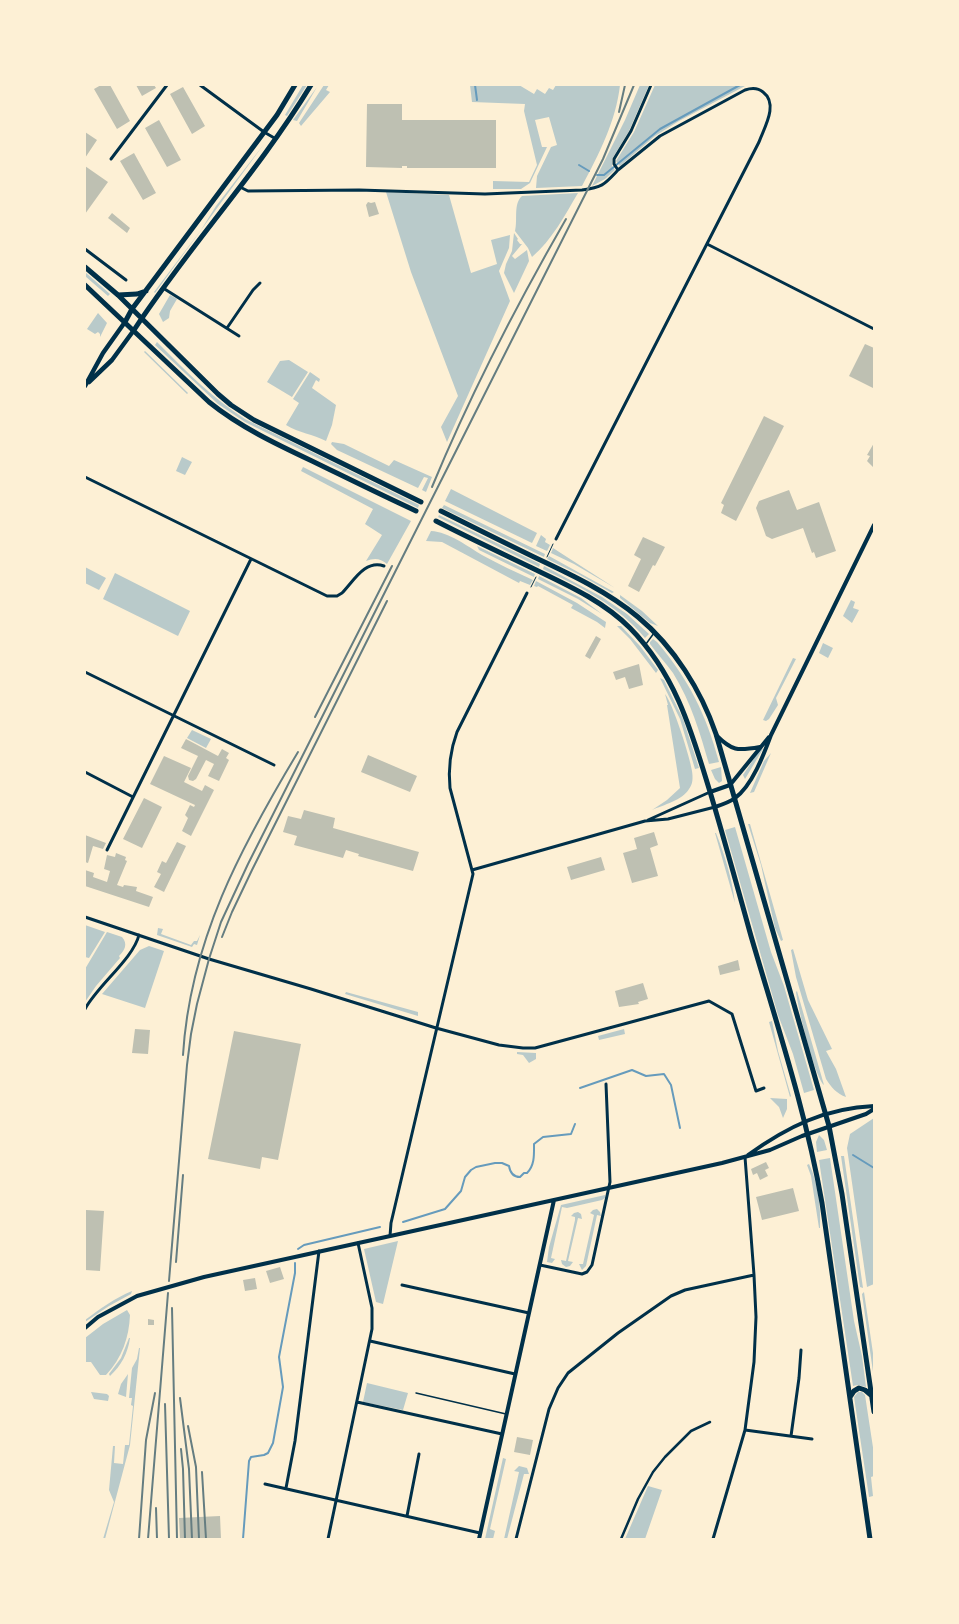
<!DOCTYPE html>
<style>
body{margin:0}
#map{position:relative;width:959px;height:1624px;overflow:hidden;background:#fdf0d5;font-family:Raleway,sans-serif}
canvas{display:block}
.frame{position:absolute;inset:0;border:86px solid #fdf0d5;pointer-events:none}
</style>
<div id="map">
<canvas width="959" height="1624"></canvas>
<div class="frame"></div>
</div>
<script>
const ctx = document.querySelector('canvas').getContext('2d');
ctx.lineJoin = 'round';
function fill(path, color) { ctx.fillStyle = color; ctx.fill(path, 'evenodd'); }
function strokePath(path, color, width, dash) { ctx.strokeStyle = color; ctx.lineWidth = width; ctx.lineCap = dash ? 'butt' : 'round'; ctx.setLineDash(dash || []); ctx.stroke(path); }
const green = new Path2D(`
 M303,85H307L287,116L285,115Z
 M324,85H329L326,90L330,92L301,126L299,123Z
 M470,85H519L534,94L537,89L545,94L549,88L553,90L556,85H620C616,121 599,154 582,186L536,188L537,176L551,147L557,145L549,117L535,120L542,147H547L530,183L521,189H493V181L529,182L537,165L524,111L525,104L472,102Z
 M640,85H649L629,131L612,159V166L615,170L605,179L592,186L625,120Z
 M655,85H757L745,86L679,121L655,136L620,166L616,161L634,132Z
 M317,87L297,121L293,120Z
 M264,144L155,293L154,292L201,230L216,206Z
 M386,192L449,195L471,273L497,264L491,240L510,235L509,248L499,271L510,301L447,442L441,427L458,396L411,272Z
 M578,193C565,215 552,240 532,257L528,248L515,231C518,219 513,204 522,196Z
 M514,233L518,239L517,240L520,244H522L512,256L515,259L527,250L529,261L514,293L504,273L506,264L512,251Z
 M85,272L110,294L108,296L85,276Z
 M170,295L177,299L170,311L169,318L163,322L159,314Z
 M98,313L107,323L100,337V334L98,332L95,334L87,329Z
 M157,342C185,370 212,398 245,419L419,505L418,508L245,422L218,404L155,345Z
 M145,351L188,393L187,394L144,352Z
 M289,360L308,372L292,397L267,382L280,361Z
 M310,372L320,379L319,382L316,380L312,388L336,405L332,425L326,441C313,434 299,433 286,425L299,403L293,399Z
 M332,442L344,444L389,466L394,460L432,477L426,492L422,490L428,478L424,477L418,488L337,450L331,444Z
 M182,457L192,462L185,475L176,471Z
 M303,467L411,521L387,564C380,558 374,558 366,561L382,535L365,524L373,509L301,471Z
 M451,489L537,533L532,543L445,501Z
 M444,505L545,554L544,557L442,508Z
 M439,515L540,564L539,567L438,517Z
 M431,531C449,532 467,546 482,555C498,564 516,572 533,580L530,585L520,581L519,583L442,542L426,541Z
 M541,535L546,539L545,542L550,545L547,551L536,546Z
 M477,546L535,574L534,577L479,550Z
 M553,548L615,588L574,564L551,553Z
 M549,556L614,592L612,593L578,574L547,559Z
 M544,566L602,597L627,614L649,634L645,638C618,605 580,587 543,569Z
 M85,567L106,578L99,590L85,583Z
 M115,573L190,611L178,636L103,599Z
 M539,576L581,598L602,614L578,599L538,579Z
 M536,581L577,603L606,622L605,628L597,622L571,608L573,605L538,586L537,587L534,586Z
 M620,595L642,611L658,626L650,623L620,598Z
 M851,600L855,602L853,608L859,610L852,623L843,616Z
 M617,626H621L640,646L658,670L656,673L630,639Z
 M653,639L657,642C689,680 706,714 719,762L709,764C700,733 691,702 673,673C666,663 657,654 650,644V642Z
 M823,643L833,648L828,658L819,653Z
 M793,658L796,659L776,698L778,705L769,719L766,721L763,720Z
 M660,678L664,680L683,719L699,768L695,769L680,719Z
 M665,694C673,704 690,757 692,771C693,778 693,784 689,789C683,800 663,805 652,810L667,800L680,788L667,705H668Z
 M192,730L211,739L206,748L187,738Z
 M761,748L763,749L745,779L743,775Z
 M771,753L754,792L750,793L764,761Z
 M721,767L722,781L719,783L715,779L711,770Z
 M748,824H750L783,940L781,941L775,928L761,865Z
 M735,827L771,952L784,986L814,1090L804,1093L793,1054L778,1015L725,830Z
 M715,833H716C725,856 732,878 735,903Z
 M85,925L105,932L89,958L85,957Z
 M158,928L163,929L161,934L191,945L194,941H197L200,935L197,945L194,944L192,947L157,935Z
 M107,932L122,937C128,944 125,950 119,956L120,958L96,986L85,1002V969Z
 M149,946L164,951L145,1008L102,994L140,950Z
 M793,949L808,1000L832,1049L826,1051L836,1069L846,1097C837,1094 831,1087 826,1079L796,977L791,950Z
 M797,991L824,1085C814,1075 798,1008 796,992Z
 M346,992L418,1012V1016L345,994Z
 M772,1021L778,1051L791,1096L790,1097L769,1022Z
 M624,1029L625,1034L599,1040L598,1036Z
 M517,1052L536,1053V1059L529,1063L523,1055L517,1054Z
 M770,1098L787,1099V1109L783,1118L779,1107Z
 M874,1118V1284L867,1287L847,1148L850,1134Z
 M819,1135L824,1140L827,1150L817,1152L816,1142Z
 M841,1156H844L863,1288L860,1287Z
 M830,1158L854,1321L862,1356L866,1387L858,1385L853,1386L819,1160Z
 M809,1164C818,1182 821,1208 820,1228H819L811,1176L807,1165Z
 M605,1195V1198L602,1200L567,1208L562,1207L551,1258L555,1259L552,1263L547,1262L549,1247L561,1205Z
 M597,1209L600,1212L601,1216L597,1215L586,1266L582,1270L579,1264H583L594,1215L590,1213L593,1210Z
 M578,1212L581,1214L582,1219L578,1218L568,1261L573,1262L570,1266L566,1267L562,1264L561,1260L566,1261L575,1220V1217L571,1216L574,1213Z
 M398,1241L383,1304L376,1302L364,1249Z
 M132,1291L131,1294L109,1306L85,1322V1320C100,1309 115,1298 132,1291Z
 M864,1292L874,1360V1379L862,1294Z
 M127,1310L130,1315C129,1338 122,1358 106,1375H100L91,1362H85V1338L103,1324Z
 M129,1338H130C128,1353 121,1366 110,1376L109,1374L121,1358Z
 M139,1348H140L130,1445L105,1539H103L114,1502L109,1490L113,1446H115L114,1463L123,1464L125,1445H129L133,1406L131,1405L132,1398H129L132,1368L137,1359Z
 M128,1374L126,1397L118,1394L121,1384Z
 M367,1383L408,1393L403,1410L363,1402Z
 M91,1392L107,1394L109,1396L108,1401L94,1399Z
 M858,1392H862L865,1395L874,1454V1476L871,1477L873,1496L869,1497L854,1397Z
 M503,1458L506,1459L490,1529L495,1531L493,1539H485Z
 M519,1466L527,1468L529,1474H524L507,1539H504L519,1472L514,1471Z
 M648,1486L662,1490L645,1539H625Z`);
const stream = new Path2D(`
 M475,85L477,100
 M579,165L589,171
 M597,175H604L660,129L740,85
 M580,1088L632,1070L646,1076L664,1074L671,1085L680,1128
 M853,1155L874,1168
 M403,1222L445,1209L461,1191L465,1177L471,1170L476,1167L495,1163H502L509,1166C510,1172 513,1177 520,1177L524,1173H527C535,1165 534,1154 534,1144L543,1137L571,1134L575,1124
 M298,1249L304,1245L380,1227
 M243,1539L249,1461L251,1457L264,1455L268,1453L273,1443L283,1387L279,1357L295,1273V1263`);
const building = new Path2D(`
 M101,85H110L130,121L117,129L94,89Z
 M136,85H154L156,88L142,96Z
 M183,87L205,126L192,134L170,94Z
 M367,104H402V120H496V168H407V166H402V168L366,167Z
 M159,120L181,160L167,167L145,128Z
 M85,132L97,140L85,158Z
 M134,153L156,193L143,200L120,161Z
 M85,166L108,182L85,214Z
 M368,202L371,203L375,202L379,214L369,217L366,205Z
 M112,213L130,228L127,233L108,218Z
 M865,344L874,348L873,388L849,376Z
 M764,416L784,426L736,521L721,513L724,505L721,503Z
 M874,443V468L867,461L870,456L867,455Z
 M789,490L797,510L819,502L836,551L816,558L814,552L812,553L803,528L772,539L766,536L756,508L759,501Z
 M643,537L665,547L655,566L653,565L639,592L628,586L641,559L634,555Z
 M596,636L601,639L590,659L585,656Z
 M639,664L643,685L629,689L625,677L616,680L613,672Z
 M186,739L218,756L222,749L229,753L226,758L229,760L219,781L208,776L214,764L206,760L196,779L193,781L189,780L188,776L198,756L181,748Z
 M368,755L417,776L410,792L361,772Z
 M164,756L191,768L184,782L202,791L205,785L214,790L191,836L182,831L188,818L185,815L190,805L194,807L195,805L150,784Z
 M144,798L162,807L142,848L123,839Z
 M304,810L335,818L333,828L419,852L413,871L358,856L359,854L346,850L343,858L294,845L297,836L283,832L288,816L301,819Z
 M654,832L658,845L650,848L658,876L632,883L623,853L637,849L634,838Z
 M85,835L106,843L103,849L93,846L88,863L85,862Z
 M177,842L186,846L164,892L154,887L161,874L157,872L162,861L166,863Z
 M116,853L126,857L125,860L127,861L117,885L123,887L124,885L137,887L136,891L153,897L149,907L85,886V870L94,873L93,877L107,882L110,871L104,869L107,855L115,857Z
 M601,857L605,870L571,880L567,867Z
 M738,960L740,970L720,975L718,966Z
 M643,983L648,999L638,1002L639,1004L619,1007L615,991Z
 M135,1029L150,1030L148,1054L132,1053Z
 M234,1031L301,1044L278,1160L262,1157L260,1169L208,1159Z
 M766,1162L769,1168L765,1170L768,1176L760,1180L757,1173L753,1175L751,1169Z
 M793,1188L799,1211L762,1220L756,1197Z
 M86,1210L104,1211L100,1271L85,1270Z
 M280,1267L284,1279L270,1283L266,1271Z
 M255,1278L257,1289L245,1291L243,1280Z
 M148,1319L154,1320V1325H148Z
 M517,1437L533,1440L530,1455L514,1452Z
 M220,1516L221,1539H180L179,1518Z`);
const path = new Path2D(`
 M547,557L553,544
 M531,587L536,577`);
const service = new Path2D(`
 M646,644L654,633
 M416,1393L506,1414`);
const pedestrian = new Path2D(`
 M621,1539L638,1499L653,1472L665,1457L691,1431L710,1422`);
const minor = new Path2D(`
 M200,85L264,132L276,139
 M111,159L167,85
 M240,187L248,191L359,190L485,194L582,190C603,187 604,185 618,170L614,164V159L631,131L651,85
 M707,244L874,329
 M85,249L126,280
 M163,288L239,336
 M227,328L253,290L260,283
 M85,477L327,596H337L342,593C353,582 365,559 384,566
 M556,539L759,142C764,128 779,104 763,92C757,87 751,88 745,90L660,136L618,170
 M85,672L274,765
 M85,772L133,797
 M648,820L710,792
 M107,850L251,559
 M472,870L645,821L668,819L715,807
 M85,917L209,959L311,989L436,1028L499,1045L523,1048H535L709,1001L732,1014L756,1091L764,1088
 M85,1009C98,985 133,959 139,935
 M390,1236L391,1223L473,874L450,788C448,768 450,751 457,732L527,593
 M540,1265L582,1274L587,1272L592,1265L610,1182L606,1084
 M402,1285L529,1313
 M370,1341L515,1374
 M357,1402L502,1434
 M745,1430L812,1439
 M791,1436L799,1378L801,1350
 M265,1484L480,1533
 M286,1488L295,1441L319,1251
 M407,1516L419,1454
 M328,1539L372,1329V1308L358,1243
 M516,1539L549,1409L558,1388L568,1373L618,1333L671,1296L685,1290L754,1275
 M713,1539L745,1430L754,1362L756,1317L754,1275L745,1157`);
const tertiary = new Path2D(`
 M716,735C732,751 737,751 760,747
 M710,792L730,785L769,737
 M715,807C721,805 730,802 735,798C752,786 764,754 771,735L874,525
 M748,1155C787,1127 825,1108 874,1106
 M85,1328L98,1317L137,1296L204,1277L722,1163L770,1150L802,1136L866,1114L874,1109
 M479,1539L554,1200`);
const secondary = new Path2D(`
 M89,382L112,360L134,330
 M85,386L103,353L125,322`);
const primary = new Path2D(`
 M85,267L118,295L218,394L231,405L254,420L421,502
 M85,285L209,402C240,427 276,444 312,461C347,478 381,495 416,511
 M118,295L137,294L146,291
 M125,322L132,309L277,115L295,85
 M134,330C189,246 259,171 311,85
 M441,511C473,527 505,543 536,558C572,575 608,592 638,617C674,647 701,690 716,734L829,1126L842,1194L874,1412
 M436,521C467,537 499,552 530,567C565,584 602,600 630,628C677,676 692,733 711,795C725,842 738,889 751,936C777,1025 806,1112 822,1203L870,1539
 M850,1397L854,1391L859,1388L865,1390L872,1396`);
const rail = new Path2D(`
 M619,112L625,85
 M432,487C470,395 516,306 566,219
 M315,717L392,566
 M222,937L232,912L252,870L387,601
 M183,1055C190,941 241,847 298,752
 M176,1262L183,1175
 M169,1281L187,1065L191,1034L197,1004L209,959L221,922L248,864L603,159L634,85
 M172,1308L177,1539
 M180,1398L189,1469L192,1539
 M165,1404L169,1539
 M188,1426L196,1467L199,1539
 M181,1449L183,1469L185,1539
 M202,1472L206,1539
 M156,1508L157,1539
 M139,1539L146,1440L155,1393
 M148,1539L168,1293`);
fill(green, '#b9caca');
strokePath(stream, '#669bbc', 2);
fill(building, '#bec0b2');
strokePath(path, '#003049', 1);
strokePath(service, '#003049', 1.5);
strokePath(pedestrian, '#003049', 2.5);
strokePath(minor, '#003049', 3);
strokePath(tertiary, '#003049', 4);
strokePath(secondary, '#003049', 4.5);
strokePath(primary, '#003049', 5);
strokePath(rail, '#657d81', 2);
</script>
